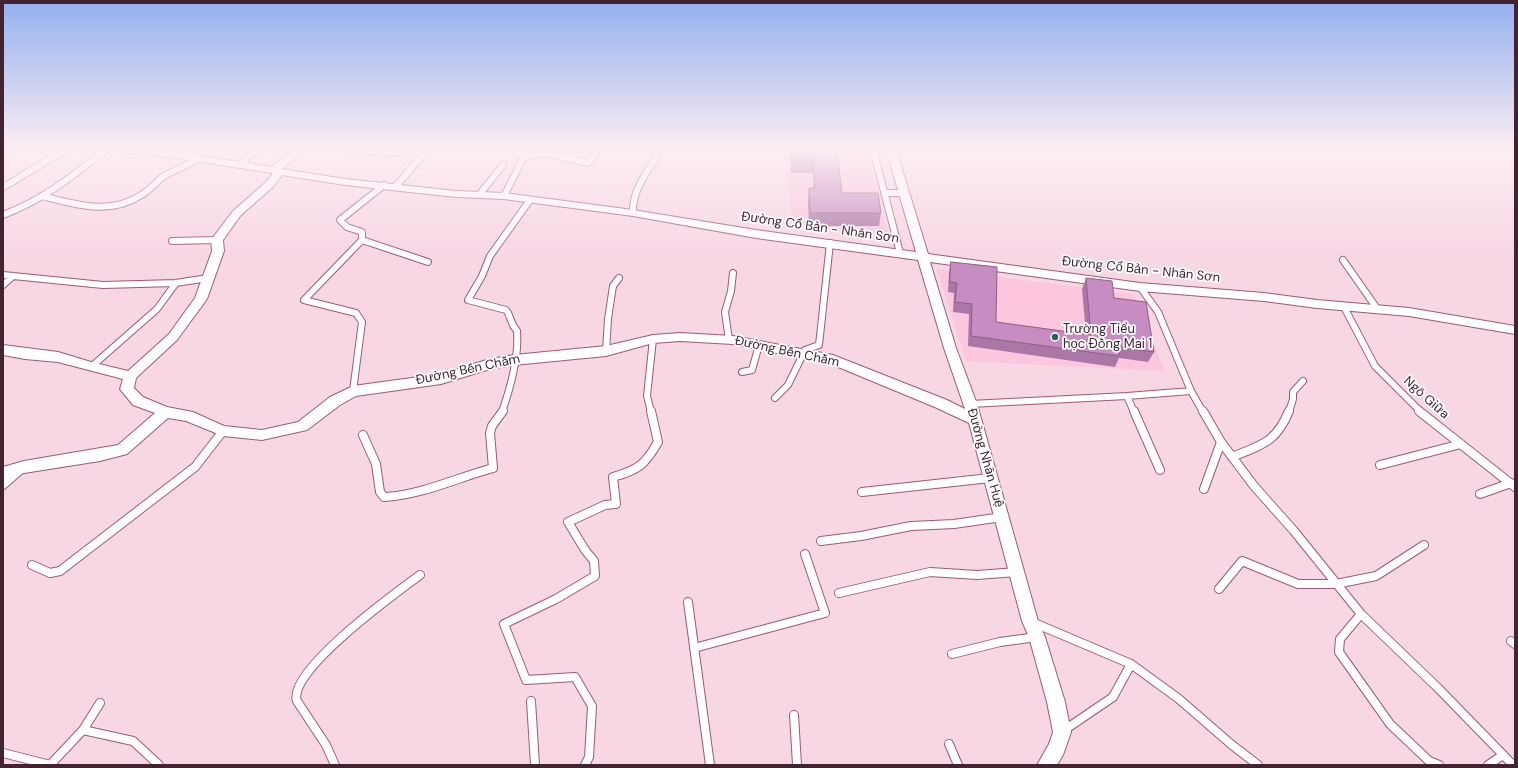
<!DOCTYPE html>
<meta charset="utf-8">
<style>
body{margin:0}
#map{position:relative;width:1518px;height:768px;overflow:hidden;background:#f8d7e5;font-family:"DM Sans",sans-serif}
canvas{display:block}
.frame{position:absolute;inset:0;border:4px solid #422332;pointer-events:none}
</style>
<div id="map">
<canvas width="1518" height="768"></canvas>
<div class="frame"></div>
</div>
<script>
const ctx = document.querySelector('canvas').getContext('2d');
ctx.lineJoin = 'round';
function fill(path, color) { ctx.fillStyle = color; ctx.fill(path, 'evenodd'); }
function strokePath(path, color, width, dash) { ctx.strokeStyle = color; ctx.lineWidth = width; ctx.lineCap = dash ? 'butt' : 'round'; ctx.setLineDash(dash || []); ctx.stroke(path); }
function write(font, color, halo, rows, align = 'center') {
  ctx.font = font + ' "DM Sans",sans-serif'; ctx.lineWidth = 3.5; ctx.setLineDash([]); ctx.textBaseline = 'middle'; ctx.strokeStyle = halo; ctx.fillStyle = color; for (const [text, x, y, turn = 0] of rows) {
    ctx.save(); ctx.translate(x, y); ctx.rotate((+turn || 0) * Math.PI / 180); ctx.textAlign = isNaN(turn) ? turn : align; if (halo) ctx.strokeText(text, 0, 0); ctx.fillText(text, 0, 0); ctx.restore();
  }
}
const built = new Path2D(`
 M783,149H867L890,239L800,226L792,216Z
 M937,269L1133,294L1165,371L966,361Z`);
const laneFar1 = new Path2D(`
 M347,149L402,153
 M519,149L517,153L524,157L560,149
 M873,149L900,253
 M3,153L9,149
 M546,153L588,163L595,154
 M240,165L256,149
 M396,186L428,149
 M884,193H903
 M479,195L503,165
 M42,196C77,205 110,216 143,194C151,189 157,181 164,176C175,169 187,167 197,159
 M504,196L524,157
 M633,213C632,187 650,171 660,149
 M3,215C43,200 74,175 107,149
 M362,240V232L347,227L340,220L384,185
 M362,240L428,262
 M172,241L217,240
 M1343,260L1378,310
 M3,275L103,285L176,283L208,278
 M3,285L13,276
 M1140,287L1158,312L1191,391L1203,412
 M1344,307L1375,366L1421,412
 M729,340L725,312L731,291L733,273
 M606,351L608,319L613,286L619,278
 M91,367L157,309L176,283
 M742,372L752,370L759,345
 M353,391L362,322L356,313L304,300L362,240
 M1127,396L1134,412
 M775,398L788,385L805,350L819,345L830,243
 M970,404L1127,396L1191,391
 M502,412C510,389 519,355 517,331C509,322 512,317 506,310L468,300L482,276L490,256L530,200
 M651,412L647,396L653,339
 M1289,412L1293,399V392L1303,381`);
const lane = new Path2D(`
 M1134,411L1160,470
 M1203,411L1221,442L1254,486L1294,531L1361,614L1438,688L1513,765
 M1419,411L1515,487
 M363,435L376,464L380,492L384,497C422,495 456,478 493,468L490,433L492,426L503,411
 M1232,457C1261,445 1276,443 1289,411
 M1380,465L1461,444
 M3,485L19,471
 M1204,489L1221,442
 M862,492L990,478
 M1480,494L1511,483
 M821,541L861,536L911,526L954,524L1002,517
 M32,565L50,573L60,571L195,467L223,431
 M1219,589L1242,561L1298,584H1336L1376,576L1424,545
 M839,593L930,572L977,575L1017,572
 M688,602L710,765
 M1361,614L1340,639L1339,652L1390,724L1429,761L1439,765
 M1032,622L1131,664L1179,699L1232,745L1258,765
 M1511,641L1515,644
 M694,648L825,613L805,554
 M952,654L1000,642L1037,637
 M531,701L535,765
 M794,715L797,765
 M83,730L133,741L159,765
 M1063,731L1113,697L1131,664
 M949,744L958,765
 M3,753L50,765L83,730L100,703
 M335,765L326,745L297,701C286,672 397,592 420,575
 M585,765L589,757L592,706L575,677L526,680L504,624L556,599L595,576L594,561L585,550L568,522L605,505L616,504L613,477C638,470 645,465 658,442L651,411
 M1488,765L1503,755`);
const street = new Path2D(`
 M60,149H72L3,191V184Z
 M117,149L163,150L272,167L294,149H305L282,169L345,179L456,191L504,193L633,210L756,230L916,252L886,149H896L928,254L1140,283L1264,293L1317,300L1409,308L1515,326V334L1409,316L1317,308L1264,301L1140,291L930,262L956,348L977,404L1038,621L1045,637L1065,702L1071,732L1063,755L1057,765H1037L1049,744L1053,732L1047,702L1029,637L1022,621L969,423L937,408L831,364L733,344L680,341L653,343L606,356L514,365L490,369L441,384L356,396L340,405L307,430L262,440L223,436L186,421L168,418L127,454L100,461L24,473L3,479V467L24,461L118,445L155,413L133,405L120,389L123,379L58,362L25,359L3,355V345L58,352L91,362L128,371L169,334L195,298L212,251L211,240L233,211L265,183L272,175V173L163,156L122,152ZM282,175L345,185L456,197L504,199L633,216L756,238L918,260L944,348L965,409L947,400L833,355L733,336L680,333L653,335L606,346L514,355L490,359L441,374L353,386L330,397L298,422L262,430L224,426L193,412L167,407L143,397L134,388L136,378L177,340L207,299L224,251L223,240L241,215L273,187Z`);
const wall = new Path2D(`
 M790,149H837L842,193L881,213L879,226H809L808,201L809,188H814L813,173H791Z
 M951,262L996,322L1086,334L1082,289L1086,278L1114,298L1154,352L1148,362L1119,358L1115,367L968,346L969,314L953,312L954,293L948,292L949,272Z`);
const building = new Path2D(`
 M791,149H837L842,193H878L881,213H810L809,188H815L813,160H791Z
 M951,262L997,267L996,322L1091,335L1086,278L1112,281L1114,298L1146,302L1154,352L1118,347L1119,356L971,336L972,304L955,302L957,283L950,282Z`);
const markers = [
 [1055,337,4,"#276653"]
];
const streetNames = [
 ["Đường Cổ Bản - Nhân Sơn",820,228,8],
 ["Đường Cổ Bản - Nhân Sơn",1141,270,6],
 ["Đường Bến Chằm",787,352,12],
 ["Đường Bến Chằm",468,370,-12],
 ["Ngõ Giữa",1426,398,42],
 ["Đường Nhân Huệ",985,458,74]
];
const poiNames = [
 ["Trường Tiểu",1063,330],
 ["học Đồng Mai 1",1063,345]
];
fill(built, '#fbc6de');
strokePath(laneFar1, '#9e587a', 8);
strokePath(lane, '#9e587a', 10);
strokePath(street, '#9e587a', 2);
strokePath(laneFar1, '#fff', 6);
strokePath(lane, '#fff', 8);
fill(street, '#fff');
fill(wall, '#ab78a6');
fill(building, '#c78cc1');
strokePath(building, '#8b6287', 1);
const sky = ctx.createLinearGradient(0, 0, 0, 257);
sky.addColorStop(0, '#93b0ef');
sky.addColorStop(0.58, '#fcedf3');
sky.addColorStop(1, '#fcedf300');
ctx.fillStyle = sky;
ctx.fillRect(0, 0, 1518, 257);
for (const [x, y, r, color] of markers) { const dot = new Path2D(); dot.arc(x, y, r, 0, 2 * Math.PI); ctx.fillStyle = color; ctx.fill(dot); strokePath(dot, '#fff', 1.5); }
write('13px', '#422332', '#fff', streetNames);
write('13px', '#422332', '#fff', poiNames, 'left');
</script>
